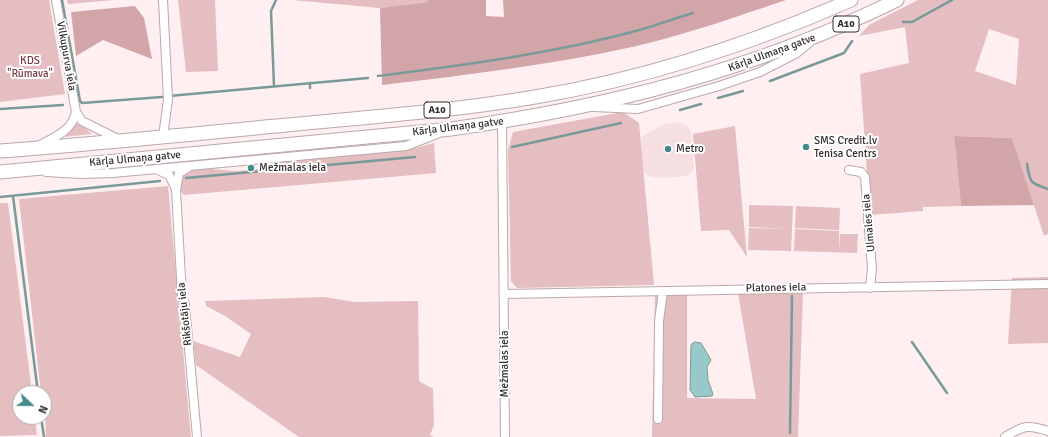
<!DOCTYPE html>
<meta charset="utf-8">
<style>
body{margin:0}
#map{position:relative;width:1048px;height:437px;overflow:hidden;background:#ffeff0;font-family:Signika,sans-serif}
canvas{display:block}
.north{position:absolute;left:12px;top:385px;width:40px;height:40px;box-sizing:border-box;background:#fff;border:1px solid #aeabab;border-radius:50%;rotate:112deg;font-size:11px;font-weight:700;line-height:16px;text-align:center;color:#342d2e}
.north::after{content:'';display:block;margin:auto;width:14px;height:18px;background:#438b89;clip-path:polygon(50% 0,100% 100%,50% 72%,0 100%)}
</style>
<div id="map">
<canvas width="1048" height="437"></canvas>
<div class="north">N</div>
</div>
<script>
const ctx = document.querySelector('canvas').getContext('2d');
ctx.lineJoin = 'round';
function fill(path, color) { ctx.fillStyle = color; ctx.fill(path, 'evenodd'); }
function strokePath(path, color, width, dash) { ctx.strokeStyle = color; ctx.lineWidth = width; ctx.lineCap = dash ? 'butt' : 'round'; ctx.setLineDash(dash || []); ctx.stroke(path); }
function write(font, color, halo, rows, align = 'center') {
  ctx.font = font + ' Signika,sans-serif'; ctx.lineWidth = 4; ctx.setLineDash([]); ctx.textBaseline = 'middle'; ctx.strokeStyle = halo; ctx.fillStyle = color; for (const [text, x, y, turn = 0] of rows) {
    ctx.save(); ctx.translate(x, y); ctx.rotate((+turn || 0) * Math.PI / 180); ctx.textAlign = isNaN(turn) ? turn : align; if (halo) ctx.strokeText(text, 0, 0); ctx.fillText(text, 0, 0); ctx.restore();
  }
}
const built = new Path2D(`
 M679,122L688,127L691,133L694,168L692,171L688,176L661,178L649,176L643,171L640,141L642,137L664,124Z`);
const green = new Path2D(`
 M0,0H49L65,94L0,102Z
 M67,0H114L68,4Z
 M178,0H215L218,71L186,72Z
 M292,0H428V2L380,8Z
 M918,0H1048V234L1044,236L1012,138L954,136L961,206L923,207V211L870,215L860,74L909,63L905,27L859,36L869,25ZM989,29L1019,39L1016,85L975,71Z
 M623,112L639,123L654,285L517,288L511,281L508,150L513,132Z
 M80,123L92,134L64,137L77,124Z
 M735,126L747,257L729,230L701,231L693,134Z
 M434,143L436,173L184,195L180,191L181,175C197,165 215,170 233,171C243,171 254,169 264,168V167L286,160L408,150Z
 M168,186L191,437H46L44,393H41L19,199Z
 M0,203H8L32,393H20V417H35L37,435L0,436Z
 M749,205L793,206L791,251L748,250L749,228L788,229L749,227Z
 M796,206L840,208L839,230L795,228Z
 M795,229L839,231V251L840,234H858L857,253L794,251Z
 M1048,277V343L1008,344L1012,278Z
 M738,293H803L798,437H652L655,295H687V398L756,399Z
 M324,297L355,302L418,301L419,381L433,389L434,425L430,435L434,437H299L196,365L193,341L240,357L251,334L225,316L206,306L205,301Z`);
const forest = new Path2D(`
 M428,0H486V16L504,17L503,0H786C735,17 685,35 632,47C550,65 466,75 382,85L380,8L428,2Z
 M135,6L144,18L152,59L103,40L76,56L71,12Z
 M954,136L1012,138L1034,205L961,206Z`);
const water = new Path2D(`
 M695,342L701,343L711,360L707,367L708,380L713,394L712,396L695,397L690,390L691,345Z`);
const stream = new Path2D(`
 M62,0L80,101L82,103L162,97
 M903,22H912L952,0
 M378,76C463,65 549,54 632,32C652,27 672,19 693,13
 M770,81L844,53L852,41
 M310,83V88
 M274,86L271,11L276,0
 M169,96L368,78
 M718,98L743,91
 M0,109L63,105
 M680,110L701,104
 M512,147L621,123
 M1027,164C1030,183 1030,183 1048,189
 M186,178L415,157
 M13,196L38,393
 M0,197L160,181
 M912,342L947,393
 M41,417L44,437
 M790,433L792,296`);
const minor = new Path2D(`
 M163,0L168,99L163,137
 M594,107L638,109L719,86L760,72L797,53L810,42
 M76,112L82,121L118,139
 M502,122L505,437
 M38,146C55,137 72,131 76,112L56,0
 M189,167L179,173L176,190L182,295L185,305L197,437
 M158,170L169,175L175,187
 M849,170L861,172L865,177L872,269L870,288
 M46,172L81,174L113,173L406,146L437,134
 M505,294L1048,284
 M658,419L659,321L663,291
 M1005,437C1023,426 1027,424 1048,431`);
const trunk = new Path2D(`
 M0,151C96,144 191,134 287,125C370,117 453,111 535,97C643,79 751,44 851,0
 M0,172L451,129C608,107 755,70 897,0`);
const markers = [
 [806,147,4,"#438b89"],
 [668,149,4,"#438b89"],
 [251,168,4,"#438b89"]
];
const shields = [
 [846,24,26],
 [437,110,26]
];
const shieldNames = [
 ["A10",846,24],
 ["A10",437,110]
];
const streetNames = [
 ["Kārļa Ulmaņa gatve",772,53,-20],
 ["Vilkupurva iela",66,56,80],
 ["Kārļa Ulmaņa gatve",458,127,-7],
 ["Kārļa Ulmaņa gatve",135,159,-5],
 ["Ulmales iela",869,223,-95],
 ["Platones iela",776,288,-1],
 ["Rikšotāju iela",185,314,-96],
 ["Mežmalas iela",505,364,-90]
];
const parkNames = [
 ["KDS",30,61],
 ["\"Rūmava\"",30,74]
];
const poiNames = [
 ["SMS Credit.lv",814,141],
 ["Tenisa Centrs",814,154],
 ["Metro",676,149],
 ["Mežmalas iela",259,168]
];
fill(built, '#f5dfe1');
fill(green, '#e4bec1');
fill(forest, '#d2a5a9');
fill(water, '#96c9c7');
strokePath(water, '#799a99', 1);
strokePath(stream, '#799a99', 2.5);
strokePath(minor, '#bba9aa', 10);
strokePath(trunk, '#bba9aa', 15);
strokePath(minor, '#fff', 8);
strokePath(trunk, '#fff', 13);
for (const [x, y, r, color] of markers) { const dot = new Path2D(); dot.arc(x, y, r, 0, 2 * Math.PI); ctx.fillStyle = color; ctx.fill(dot); strokePath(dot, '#fff', 1.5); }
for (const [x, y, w] of shields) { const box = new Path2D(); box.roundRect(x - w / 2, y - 8, w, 16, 3); ctx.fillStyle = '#fff'; ctx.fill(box); strokePath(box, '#342d2e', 1); }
write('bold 10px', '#342d2e', null, shieldNames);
write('11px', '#342d2e', '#fff', streetNames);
write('11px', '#763b44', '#fff', parkNames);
write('11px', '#342d2e', '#fff', poiNames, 'left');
</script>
